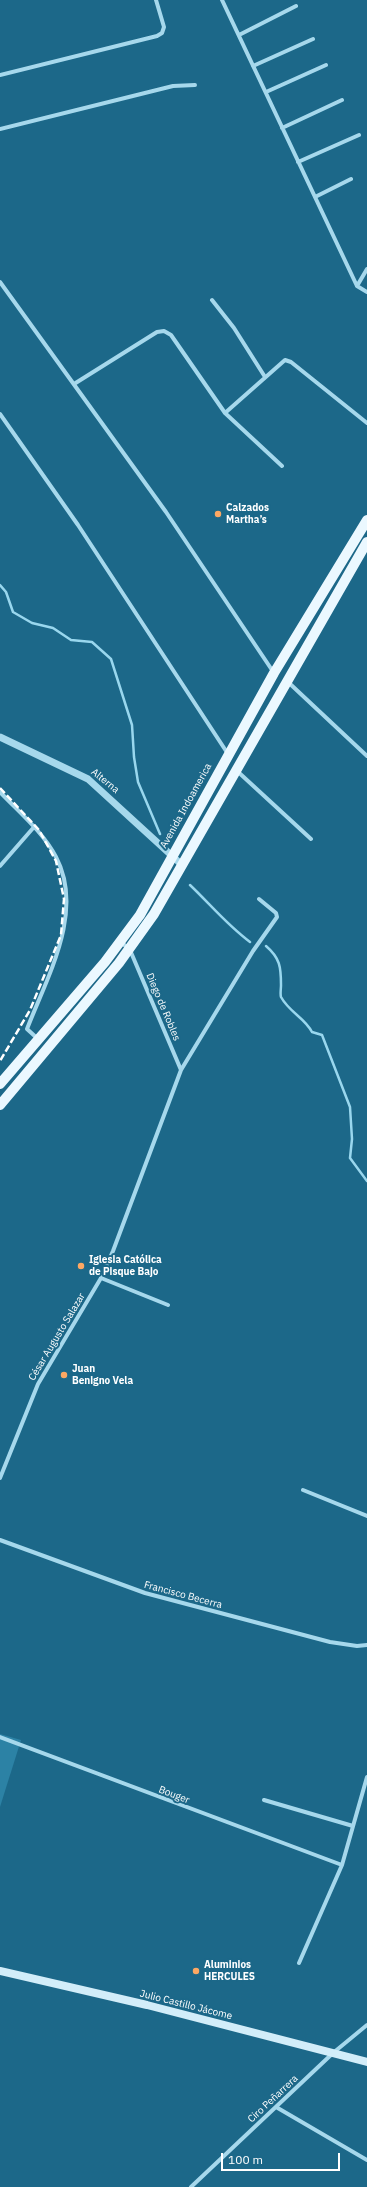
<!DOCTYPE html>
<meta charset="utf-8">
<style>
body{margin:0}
#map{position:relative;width:367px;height:2187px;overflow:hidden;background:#1c6889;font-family:"IBM Plex Sans",sans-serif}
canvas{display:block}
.scale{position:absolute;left:221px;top:2153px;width:119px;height:18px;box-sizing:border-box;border:2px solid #fff;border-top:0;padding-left:5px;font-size:12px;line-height:14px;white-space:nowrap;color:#fff;-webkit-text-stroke:3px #1c6889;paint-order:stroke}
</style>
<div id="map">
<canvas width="367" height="2187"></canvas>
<div class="scale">100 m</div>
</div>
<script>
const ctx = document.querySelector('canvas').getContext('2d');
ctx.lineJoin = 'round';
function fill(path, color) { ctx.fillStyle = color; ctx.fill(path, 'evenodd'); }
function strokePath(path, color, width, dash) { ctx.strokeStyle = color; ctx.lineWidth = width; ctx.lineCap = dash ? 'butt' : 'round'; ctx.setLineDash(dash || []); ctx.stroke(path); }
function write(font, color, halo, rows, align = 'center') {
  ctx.font = font + ' "IBM Plex Sans",sans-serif'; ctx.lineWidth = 4; ctx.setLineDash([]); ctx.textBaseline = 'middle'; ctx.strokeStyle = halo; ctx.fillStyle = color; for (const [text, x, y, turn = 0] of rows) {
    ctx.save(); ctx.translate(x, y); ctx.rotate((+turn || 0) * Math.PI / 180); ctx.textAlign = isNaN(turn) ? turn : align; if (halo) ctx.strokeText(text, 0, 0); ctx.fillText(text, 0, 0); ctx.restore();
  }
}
const green = new Path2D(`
 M0,1734L21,1740L0,1807Z`);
const stream = new Path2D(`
 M0,585L6,592L13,612L32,623L53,628L71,640L92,642L111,659L132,725L134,757L138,782L160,834
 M190,885C210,904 227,925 250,942
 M266,946C280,958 281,967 281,985C281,989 280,994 281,997C289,1012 305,1018 312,1032L322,1035L350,1107L352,1139L350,1158L367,1181`);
const minor = new Path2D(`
 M222,0L357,286L367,292
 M239,35L296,6
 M253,66L313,39
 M0,75L157,36L162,33L164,27L156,0
 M266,92L326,65
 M282,128L342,100
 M0,129L173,86L195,85
 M298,162L359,135
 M315,197L351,179
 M0,282L166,512L274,673
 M357,286L367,269
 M212,300L234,328L265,377
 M74,384L157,332L164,331L171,335L225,413L285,360L291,362L367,423
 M225,413L282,466
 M0,414L78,525L228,754
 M288,682L367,756
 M236,770L311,839
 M0,792C19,812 43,832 56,857C85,912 47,977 27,1029L38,1039
 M0,866L34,827
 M121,942L130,950L181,1070
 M101,1278L168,1305
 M0,1478L38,1384L101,1278L113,1251L181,1070L253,951L277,917L276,913L259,899
 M303,1490L367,1516
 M0,1540L145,1593L330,1642L357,1646L367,1645
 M0,1737L342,1865
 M264,1800L353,1826
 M299,1963L342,1865L367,1777
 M276,2107L367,2160
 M191,2187L333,2053L367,2025`);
const tertiary = new Path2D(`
 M0,737L88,779L182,865`);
const secondary = new Path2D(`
 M0,1971L147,2005L367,2062`);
const primary = new Path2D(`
 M0,1084L105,962L140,915L274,673L367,520
 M0,1105L119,963L154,914L367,542`);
const rail = new Path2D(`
 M0,788L39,830L56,861L64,899L61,935L30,1010L0,1061`);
const markers = [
 [218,514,4,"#fda863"],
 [81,1266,4,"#fda863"],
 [64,1375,4,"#fda863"],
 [196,1971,4,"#fda863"]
];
const poiNames = [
 ["Calzados",226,508],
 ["Martha’s",226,520],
 ["Iglesia Católica",89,1260],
 ["de Pisque Bajo",89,1272],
 ["Juan",72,1369],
 ["Benigno Vela",72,1381],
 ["Aluminios",204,1965],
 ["HERCULES",204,1977]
];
const streetNames = [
 ["Alterna",105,781,39],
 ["Avenida Indoamerica",186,806,-61],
 ["Diego de Robles",163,1007,67],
 ["César Augusto Salazar",57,1337,-59],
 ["Francisco Becerra",183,1595,15],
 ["Bouger",174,1795,21],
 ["Julio Castillo Jácome",186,2005,14],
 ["Ciro Peñarrera",273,2099,-43]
];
fill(green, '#2c82a5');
strokePath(stream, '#99d7ee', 2.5);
strokePath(minor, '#a6d8ec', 4);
strokePath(tertiary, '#a6d8ec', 7);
strokePath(secondary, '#d2edf9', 8);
strokePath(primary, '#ebf8ff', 10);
strokePath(rail, '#fff', 2.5, [7, 3]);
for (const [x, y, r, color] of markers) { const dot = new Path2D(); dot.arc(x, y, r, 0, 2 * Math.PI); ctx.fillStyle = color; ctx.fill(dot); strokePath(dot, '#1c6889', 1.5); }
write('bold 10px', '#fff', '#1c6889', poiNames, 'left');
write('10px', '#fff', '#1c6889', streetNames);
</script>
